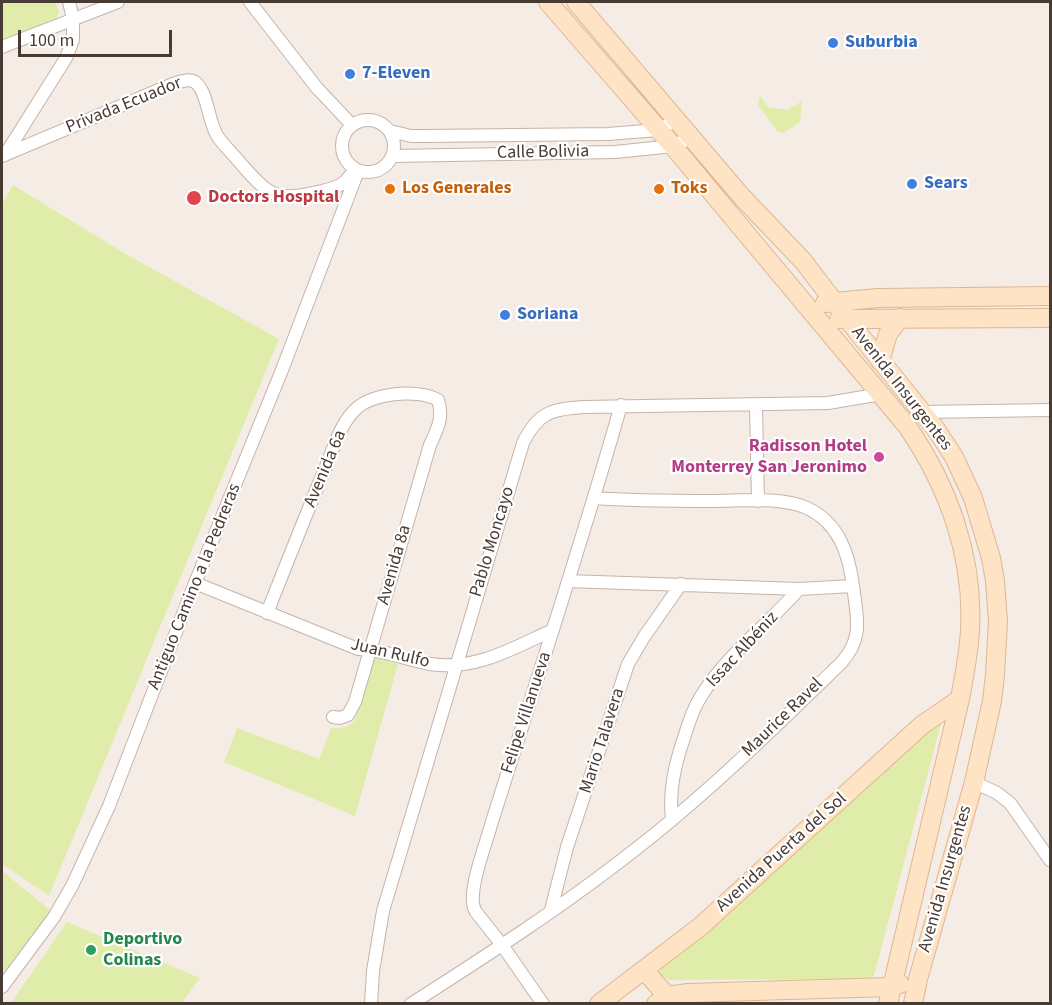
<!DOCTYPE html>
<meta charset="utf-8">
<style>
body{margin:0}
#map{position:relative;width:1052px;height:1005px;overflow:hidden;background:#f5ece6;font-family:"Source Sans 3",sans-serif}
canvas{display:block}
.frame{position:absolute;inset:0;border:3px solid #483b34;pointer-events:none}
.scale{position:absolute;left:18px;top:30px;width:154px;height:27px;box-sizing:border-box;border:3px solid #483b34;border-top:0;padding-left:8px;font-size:18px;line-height:21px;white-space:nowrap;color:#483b34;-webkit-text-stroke:4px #fff;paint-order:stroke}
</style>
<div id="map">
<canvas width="1052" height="1005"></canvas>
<div class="frame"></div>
<div class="scale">100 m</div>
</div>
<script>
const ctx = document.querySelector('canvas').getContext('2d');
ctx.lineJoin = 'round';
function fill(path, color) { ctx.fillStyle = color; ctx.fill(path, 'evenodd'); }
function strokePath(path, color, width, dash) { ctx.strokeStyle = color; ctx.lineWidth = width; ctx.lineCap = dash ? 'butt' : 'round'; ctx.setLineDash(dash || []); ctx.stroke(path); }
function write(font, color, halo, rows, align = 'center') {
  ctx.font = font + ' "Source Sans 3",sans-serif'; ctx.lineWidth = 4.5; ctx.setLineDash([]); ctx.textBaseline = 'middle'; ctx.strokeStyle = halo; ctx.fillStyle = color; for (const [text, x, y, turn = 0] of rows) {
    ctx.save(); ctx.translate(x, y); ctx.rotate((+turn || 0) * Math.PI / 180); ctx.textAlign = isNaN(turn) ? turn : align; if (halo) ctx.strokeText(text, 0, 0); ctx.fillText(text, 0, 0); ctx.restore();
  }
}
const green = new Path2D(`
 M2,2H55L59,11L56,20L2,42Z
 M760,95L768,107L788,110L802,101L800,122L784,133L777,131L758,105Z
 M13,185L124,253L279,339L49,896L2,864V204Z
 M374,657L398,664L355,816L224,762L237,728L319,759L331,728C342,729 347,728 355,720Z
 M942,720L873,979L669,980L660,974L659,968L914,739Z
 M2,871L54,913L2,981Z
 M67,922L200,978L182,1003H11Z`);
const street = new Path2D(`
 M250,2L317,88L351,124
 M2,47L118,2
 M342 146a26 26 0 1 1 52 0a26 26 0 1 1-52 0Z
 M390,131L411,136H424L608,134L658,130L678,119
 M5,155L66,58L73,40V19L69,2
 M2,156L173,84C179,82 189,78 195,82C208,91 208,123 218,137C225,147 234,155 242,165C272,199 277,201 322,191C338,187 346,185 354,169
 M393,156L615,152L673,146L692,137
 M756,405L758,501
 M923,412L1050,410
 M568,581L799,589L853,586
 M195,583L358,649C383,649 406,660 430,664C476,671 513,648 553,630
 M267,613C286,565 305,517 325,469C333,450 339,427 353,412C369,393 417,388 438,400C444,417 437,430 430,445L355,702L348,715L340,718L333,717
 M974,782L997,793L1010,803L1050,860
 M672,818C669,794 673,773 680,750C686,733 690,714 700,698C725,656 767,626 799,589
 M551,910L567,847L628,664L644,637L681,584
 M2,987L54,917L72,886L109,806L195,583L282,370L358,171
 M371,1004L373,971L383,911L523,443C538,412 552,409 584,407L828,403L881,394
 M411,1004C486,956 562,907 632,852C706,795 774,728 841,663C864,638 857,617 853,586C849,554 839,523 807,508C781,496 741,501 712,501C673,501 634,501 594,498
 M543,1004L502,945L476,912C465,896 486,844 491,825C535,685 581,546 621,405`);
const secondary = new Path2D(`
 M548,2L673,146L907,426C948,486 974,556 970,630C969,653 964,676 960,699L888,1004
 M576,2L742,197L803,261L855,329L935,428L954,457L973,498L991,558L995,581L998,621L995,675L992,701L974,782L918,979L913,1004
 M825,303L878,298L1050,296
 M839,319L1050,318
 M880,361L888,334L900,318
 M644,970L667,996
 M599,1004L701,926L922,725L960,699
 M656,1004L667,996L688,993L890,987L900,984`);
const markers = [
 [833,43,6,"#3f7fe0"],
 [350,74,6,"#3f7fe0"],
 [912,184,6,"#3f7fe0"],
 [390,189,6,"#e8710a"],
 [659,189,6,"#e8710a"],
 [194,198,8,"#e0444e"],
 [505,315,6,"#3f7fe0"],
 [879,457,6,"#d1479c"],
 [91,950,6,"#2e9e5b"]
];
const shopNames = [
 ["Suburbia",845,43],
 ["7-Eleven",362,74],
 ["Sears",924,184],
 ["Soriana",517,315]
];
const streetNames = [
 ["Privada Ecuador",124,106,-22],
 ["Calle Bolivia",543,153,-1],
 ["Avenida Insurgentes",901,389,52],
 ["Avenida 6a",326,469,-67],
 ["Pablo Moncayo",493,542,-73],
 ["Avenida 8a",395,565,-74],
 ["Antiguo Camino a la Pedreras",195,587,-68],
 ["Issac Albéniz",743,650,-47],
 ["Juan Rulfo",390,654,13],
 ["Felipe Villanueva",527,713,-72],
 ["Maurice Ravel",783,718,-44],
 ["Mario Talavera",603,741,-72],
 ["Avenida Puerta del Sol",782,853,-42],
 ["Avenida Insurgentes",946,879,-74]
];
const foodNames = [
 ["Los Generales",402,189],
 ["Toks",671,189]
];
const healthNames = [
 ["Doctors Hospital",208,198]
];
const hotelNames = [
 ["Radisson Hotel",867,447],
 ["Monterrey San Jeronimo",867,468]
];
const leisureNames = [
 ["Deportivo",103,940],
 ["Colinas",103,961]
];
fill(green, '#e0edaa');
strokePath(street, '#c4b4aa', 14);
strokePath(secondary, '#ddb792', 20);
strokePath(street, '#fff', 12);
strokePath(secondary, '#ffe3c5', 18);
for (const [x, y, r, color] of markers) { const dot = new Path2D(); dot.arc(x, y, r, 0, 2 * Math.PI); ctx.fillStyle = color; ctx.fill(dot); strokePath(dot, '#fff', 2); }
write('bold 18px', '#366cbe', '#fff', shopNames, 'left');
write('18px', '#483b34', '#fff', streetNames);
write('bold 18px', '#c56008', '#fff', foodNames, 'left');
write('bold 18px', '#be3a42', '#fff', healthNames, 'left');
write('bold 18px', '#b23c85', '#fff', hotelNames, 'right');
write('bold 18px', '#27864d', '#fff', leisureNames, 'left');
</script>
